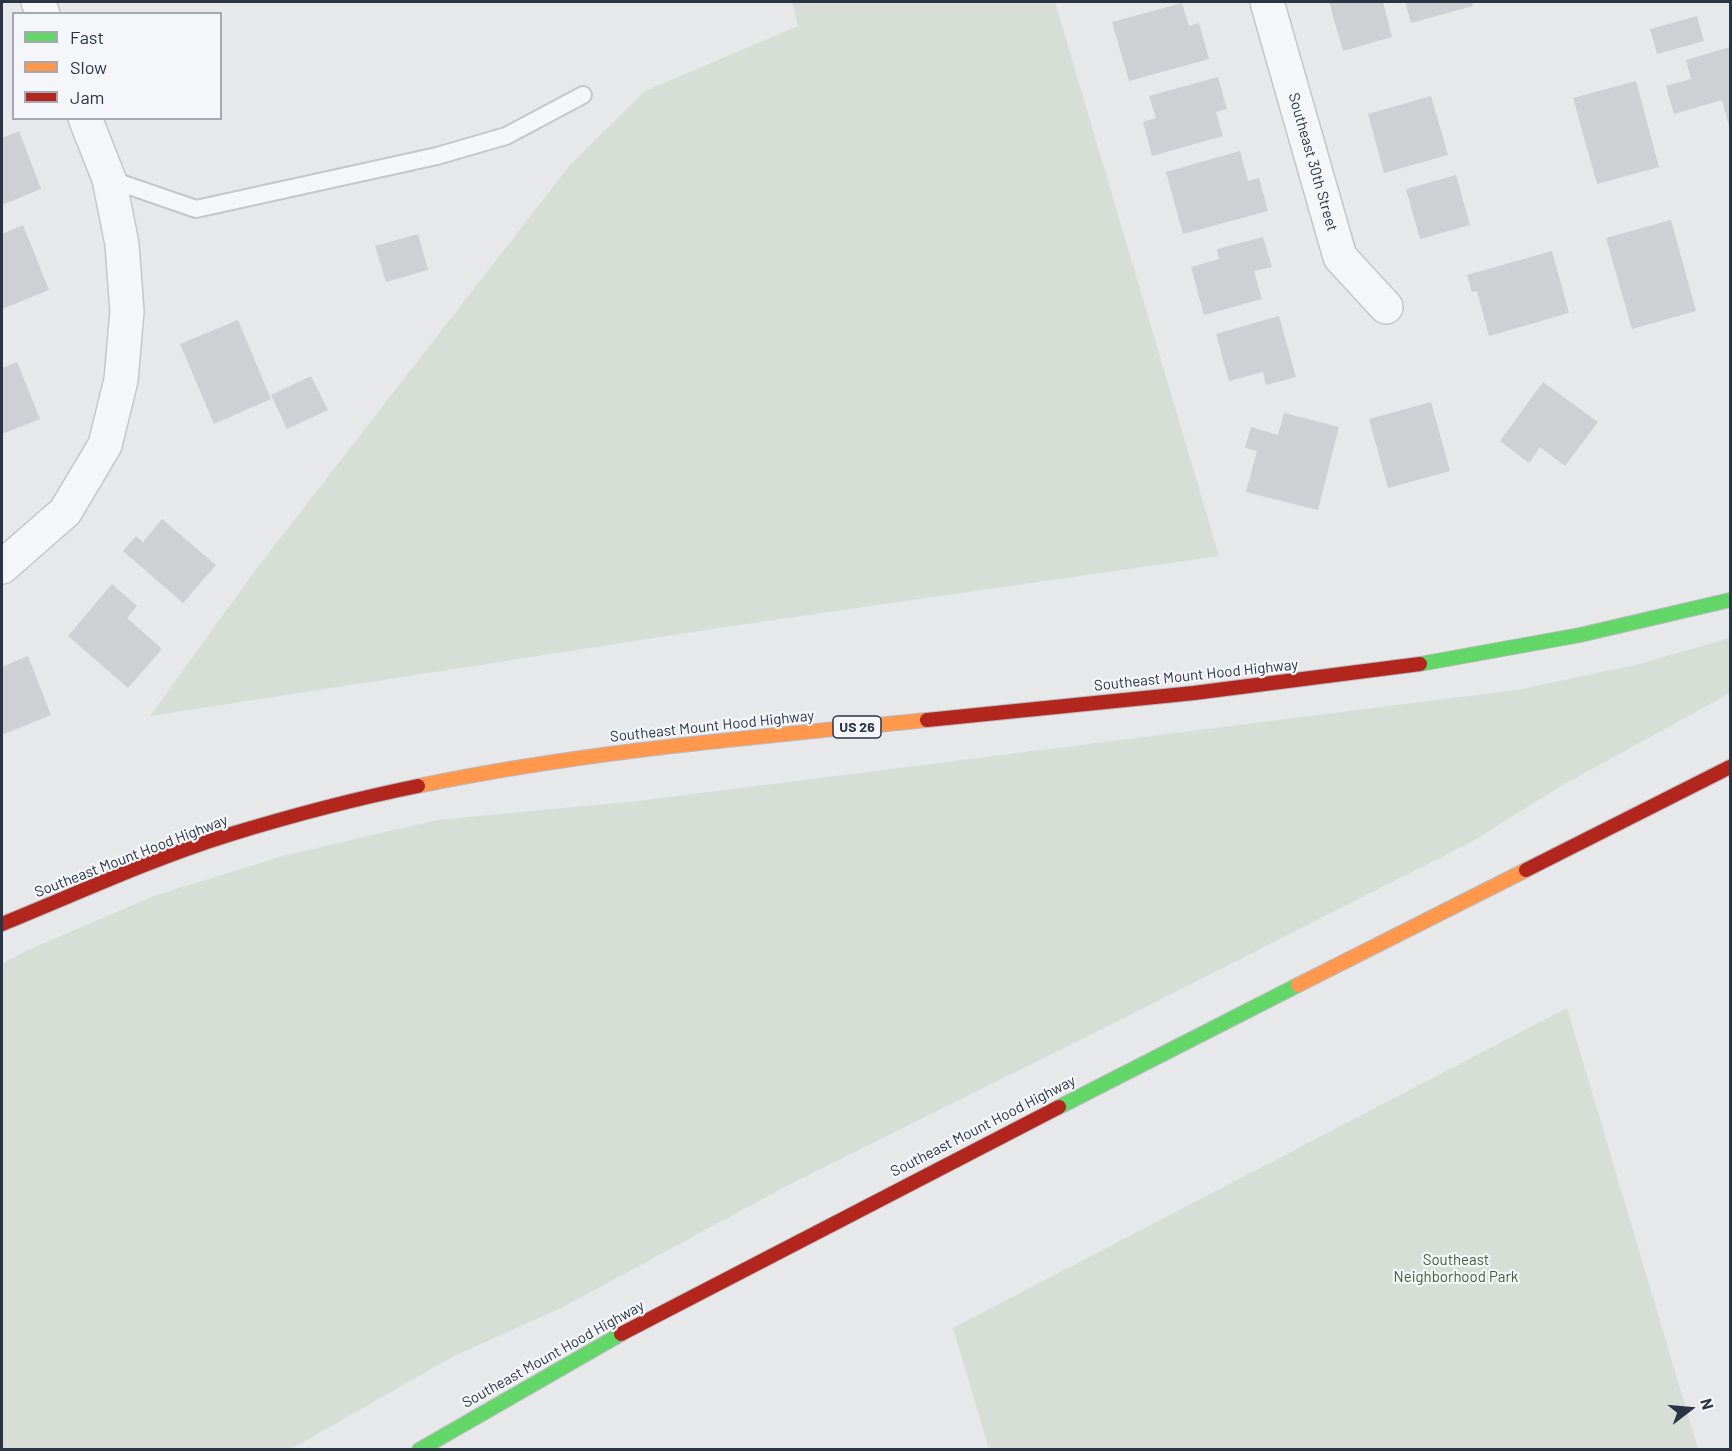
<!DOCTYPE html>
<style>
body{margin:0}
#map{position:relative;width:1732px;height:1451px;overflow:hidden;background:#e6e8ea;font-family:Barlow,sans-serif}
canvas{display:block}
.frame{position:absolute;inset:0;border:3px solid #2b3445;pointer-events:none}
.legend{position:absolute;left:12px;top:12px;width:210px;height:108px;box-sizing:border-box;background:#f4f6f9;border:2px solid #a4a8b1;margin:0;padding:8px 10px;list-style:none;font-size:18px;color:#2b3445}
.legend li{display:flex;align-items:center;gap:12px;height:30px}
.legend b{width:30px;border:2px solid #a4a8b1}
.north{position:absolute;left:1660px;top:1379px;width:60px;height:60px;-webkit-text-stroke:4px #f4f6f9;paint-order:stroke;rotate:74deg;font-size:16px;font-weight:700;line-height:24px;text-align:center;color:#2b3445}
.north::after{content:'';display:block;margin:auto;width:21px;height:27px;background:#2b3445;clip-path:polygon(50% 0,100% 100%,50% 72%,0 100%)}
</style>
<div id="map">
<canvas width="1732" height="1451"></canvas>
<div class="frame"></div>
<ul class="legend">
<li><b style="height:8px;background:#63d668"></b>Fast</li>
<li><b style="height:8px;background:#ff974d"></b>Slow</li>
<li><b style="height:8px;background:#b3261e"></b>Jam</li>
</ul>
<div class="north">N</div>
</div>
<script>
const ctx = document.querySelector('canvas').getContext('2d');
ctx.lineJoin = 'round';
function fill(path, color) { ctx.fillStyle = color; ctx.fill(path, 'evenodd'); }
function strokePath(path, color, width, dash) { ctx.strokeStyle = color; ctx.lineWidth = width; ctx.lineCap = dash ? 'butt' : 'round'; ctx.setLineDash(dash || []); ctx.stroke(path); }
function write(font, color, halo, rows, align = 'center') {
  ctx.font = font + ' Barlow,sans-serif'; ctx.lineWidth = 4.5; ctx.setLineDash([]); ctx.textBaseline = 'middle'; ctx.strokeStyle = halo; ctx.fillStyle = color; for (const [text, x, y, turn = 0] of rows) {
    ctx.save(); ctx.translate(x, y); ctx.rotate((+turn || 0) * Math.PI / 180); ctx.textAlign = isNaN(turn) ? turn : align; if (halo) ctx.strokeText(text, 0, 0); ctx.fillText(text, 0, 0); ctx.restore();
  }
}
const green = new Path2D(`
 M792,2H1055L1219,556L725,627L150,716L257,568L570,165L645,91L798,26Z
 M1730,638V693L1561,786L1473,841L1112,1024L794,1182L563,1307L452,1357L291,1449H2V964L28,950L154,896L283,856L437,820L638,801L1516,690L1640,664Z
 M1567,1008L1698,1449H989L953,1328Z`);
const building = new Path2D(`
 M1329,2H1383L1392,37L1343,51Z
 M1405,2H1472L1473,6L1411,23Z
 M1182,3L1189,26L1199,23L1209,59L1129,81L1112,22Z
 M1697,16L1704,41L1657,54L1650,29Z
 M1730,47V130L1722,100L1674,114L1666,86L1691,79L1686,60Z
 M1218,77L1227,109L1216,112L1223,136L1152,156L1143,122L1156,118L1149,96Z
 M1636,81L1659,167L1597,184L1573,98Z
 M1431,96L1448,155L1384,173L1368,114Z
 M19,131L41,189L2,205V138Z
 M1240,151L1248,181L1259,178L1268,211L1183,234L1166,172Z
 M1456,175L1470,225L1420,239L1406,189Z
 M1671,220L1696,311L1632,329L1606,238Z
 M23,225L49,290L2,309V234Z
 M418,234L428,270L386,282L375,246Z
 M1263,237L1272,267L1254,271L1262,299L1204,315L1191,267L1219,259L1217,249Z
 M1552,251L1569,313L1489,336L1477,291L1472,292L1467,275Z
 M1279,316L1296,377L1266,385L1263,372L1229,381L1216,334Z
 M238,320L271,399L214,424L180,344Z
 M17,362L40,419L2,434V368Z
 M311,376L328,410L287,429L271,395Z
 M1543,382L1598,422L1565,466L1540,447L1529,463L1500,441Z
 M1431,402L1450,471L1388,488L1369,419Z
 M1284,413L1339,427L1318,510L1246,492L1257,451L1245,448L1251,427L1278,435Z
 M162,519L216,565L183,603L123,551L136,536L143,542Z
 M112,584L137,606L127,618L162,649L128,688L68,636Z
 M28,656L51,715L2,735V667Z`);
const lane = new Path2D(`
 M109,179L196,209L437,156L506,136L583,95`);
const street = new Path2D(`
 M38,2L43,14
 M1267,2L1340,257L1386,307
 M2,567L65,512L105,445L121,380L127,311L122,244L109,179L85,118`);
const fast = new Path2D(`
 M1420,664L1580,635L1730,600
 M1059,1107L1298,985
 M419,1450L621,1334`);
const slow = new Path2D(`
 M418,786C586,751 757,737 927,720
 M1298,985L1526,870`);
const jam = new Path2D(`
 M927,720L1194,693L1420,664
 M1526,870L1730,767
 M2,924C76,894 151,859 228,835C290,816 354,799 418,786
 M621,1334L1059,1107`);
const shields = [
 [857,727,48]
];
const shieldNames = [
 ["US 26",857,727]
];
const streetNames = [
 ["Southeast 30th Street",1313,162,74],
 ["Southeast Mount Hood Highway",1196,675,-6],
 ["Southeast Mount Hood Highway",712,726,-6],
 ["Southeast Mount Hood Highway",131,856,-21],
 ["Southeast Mount Hood Highway",983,1126,-27],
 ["Southeast Mount Hood Highway",553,1354,-29]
];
const parkNames = [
 ["Southeast",1456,1260],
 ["Neighborhood Park",1456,1277]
];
fill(green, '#d6ded6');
fill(building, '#ced0d3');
strokePath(lane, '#c4c6c8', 20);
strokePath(street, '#c4c6c8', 36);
strokePath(fast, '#b8bbbf', 16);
strokePath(slow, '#b8bbbf', 16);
strokePath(jam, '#b8bbbf', 16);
strokePath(lane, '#f5f6f7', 16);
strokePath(street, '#f5f6f7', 33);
strokePath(fast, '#63d668', 14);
strokePath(slow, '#ff974d', 14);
strokePath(jam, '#b3261e', 14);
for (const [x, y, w] of shields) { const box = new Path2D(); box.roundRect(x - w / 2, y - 11, w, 22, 4.5); ctx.fillStyle = '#f4f6f9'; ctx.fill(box); strokePath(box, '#2b3445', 1.5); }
write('bold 14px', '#2b3445', null, shieldNames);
write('15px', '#2b3445', '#f4f6f9', streetNames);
write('15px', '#3f6138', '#f4f6f9', parkNames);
</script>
